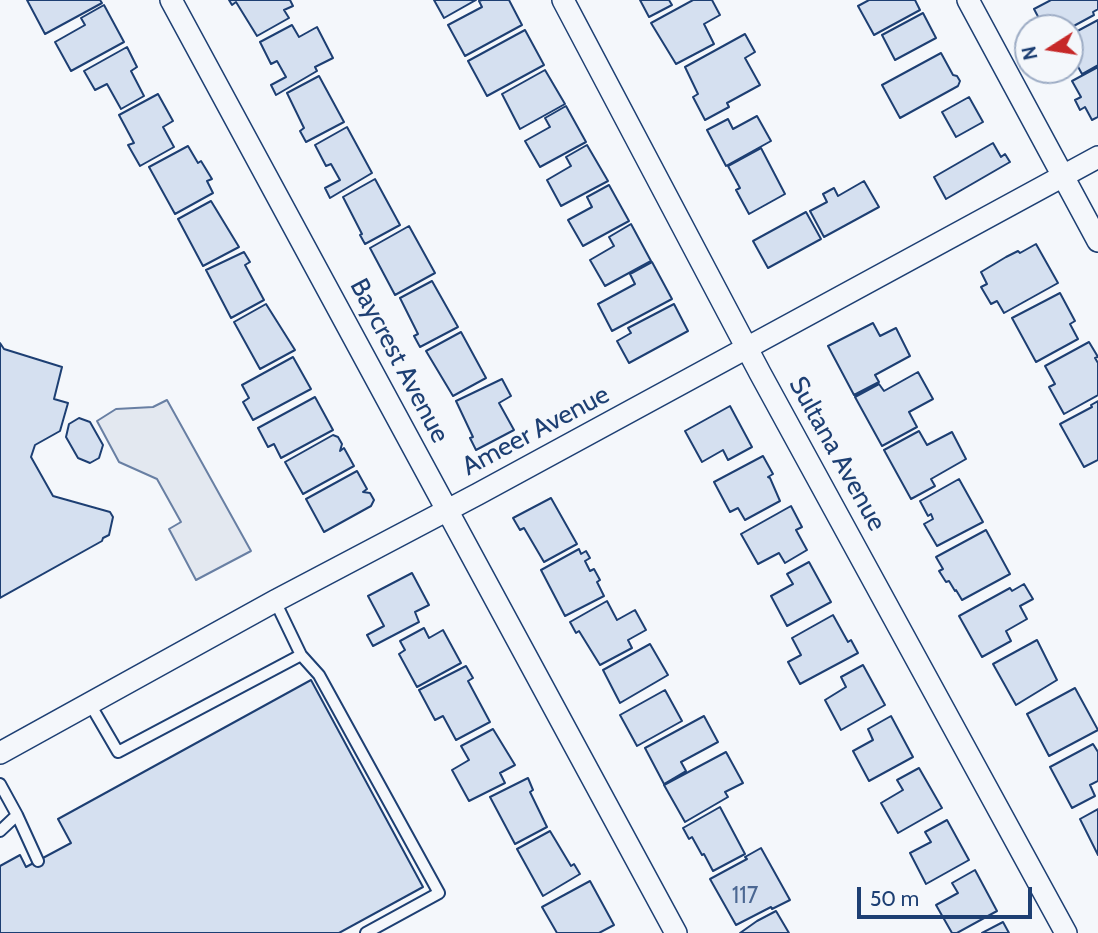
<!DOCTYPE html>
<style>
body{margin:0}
#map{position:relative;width:1098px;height:933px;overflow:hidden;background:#f4f7fb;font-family:Cabin,sans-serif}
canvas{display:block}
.north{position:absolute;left:1014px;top:14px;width:70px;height:70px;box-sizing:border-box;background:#f4f7fb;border:2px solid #9eadc5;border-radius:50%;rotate:258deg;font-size:19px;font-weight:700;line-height:28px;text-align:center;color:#1d3f73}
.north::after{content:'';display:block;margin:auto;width:24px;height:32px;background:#c62828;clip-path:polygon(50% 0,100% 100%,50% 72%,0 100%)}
.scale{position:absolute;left:857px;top:887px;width:175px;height:32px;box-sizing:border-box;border:4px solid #1d3f73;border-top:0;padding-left:9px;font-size:21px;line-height:24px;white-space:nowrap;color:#1d3f73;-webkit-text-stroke:5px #f4f7fb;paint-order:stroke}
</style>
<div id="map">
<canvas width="1098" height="933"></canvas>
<div class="north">N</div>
<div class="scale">50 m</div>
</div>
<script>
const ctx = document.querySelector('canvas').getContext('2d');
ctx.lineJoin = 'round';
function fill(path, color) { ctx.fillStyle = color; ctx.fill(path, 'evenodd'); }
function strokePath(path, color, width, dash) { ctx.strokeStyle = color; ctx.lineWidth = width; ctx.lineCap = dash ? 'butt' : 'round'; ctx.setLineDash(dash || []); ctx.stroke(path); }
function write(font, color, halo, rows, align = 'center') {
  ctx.font = font + ' Cabin,sans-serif'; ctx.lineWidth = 5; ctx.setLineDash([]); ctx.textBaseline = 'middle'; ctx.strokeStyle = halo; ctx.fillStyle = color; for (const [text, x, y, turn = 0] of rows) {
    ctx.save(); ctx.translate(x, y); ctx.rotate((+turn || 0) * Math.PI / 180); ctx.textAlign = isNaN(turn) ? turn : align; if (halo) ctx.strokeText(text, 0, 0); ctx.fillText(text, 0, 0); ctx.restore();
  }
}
const parking = new Path2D(`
 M167,400L251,551L196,580L169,529L181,522L157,479L119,462L97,421L116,409L153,407Z`);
const building = new Path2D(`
 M27,0H100L102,3L45,34Z
 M229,0H290L293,6L284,10L289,18L257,36L236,2L232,5Z
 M434,0H476L444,18Z
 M482,0H509L522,25L465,56L448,25L482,7L479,1Z
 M640,0H669L672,5L649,17Z
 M693,0H712L720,15L704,24L714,44L676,64L651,23Z
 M869,0H915L920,10L874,35L858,6Z
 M1051,0H1098V9L1093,12L1094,15L1070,28H1044L1034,9Z
 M104,5L124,42L71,71L55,42L85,25L81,18Z
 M923,13L936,38L895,60L882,35Z
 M1098,20V65L1082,74L1070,52V35Z
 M292,25L299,37L317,27L333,58L315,67L317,71L276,95L271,85L286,77L277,61L271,64L260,42Z
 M525,30L544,65L487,96L468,61Z
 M745,34L755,52L745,58L760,85L727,103L729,107L705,120L693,97L698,94L685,67Z
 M127,47L137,67L131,71L144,96L121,109L107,84L95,90L84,71Z
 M941,53L953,75L957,76L960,81L958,86L900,118L882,85Z
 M1098,67V117L1092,120L1085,107L1080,110L1075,100L1081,97L1072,81Z
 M545,70L565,104L520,129L502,94Z
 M319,76L344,122L306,142L300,131L304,128L287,93Z
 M158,94L173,121L163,127L174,147L140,166L128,145L134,143L119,115Z
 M969,97L983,122L956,137L942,112Z
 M566,106L586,142L540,167L525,141L550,127L545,118Z
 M757,116L771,141L726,166L707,130L728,119L733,129Z
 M347,127L372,173L330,198L325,188L340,180L331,164L326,166L315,145Z
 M993,143L1001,157L1005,154L1010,162L946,199L934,177Z
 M587,145L608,181L561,206L547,180L571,166L566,157Z
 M188,146L198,163L201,161L212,179L207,181L213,193L175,214L149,167Z
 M761,148L785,194L749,214L736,190L740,188L728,166Z
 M375,179L400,225L365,244L360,235L362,234L343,197Z
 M864,181L879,207L824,237L810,211L827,202L823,194L834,188L838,196Z
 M609,185L629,221L583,246L568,220L592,207L587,197Z
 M211,201L239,247L203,266L178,219Z
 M806,212L821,239L768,268L753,241Z
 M631,224L651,261L605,286L590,260L614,246L609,237Z
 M409,226L435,273L395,295L370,248Z
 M1036,244L1058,283L1004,313L997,301L991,304L981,287L987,284L981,272L1006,257L1018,251L1020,253Z
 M244,252L250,262L245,265L264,300L231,318L206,270Z
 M652,262L672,299L612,331L598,304L635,284L630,274Z
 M432,281L458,327L420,347L414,336L418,334L400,298Z
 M1060,293L1075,321L1070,324L1078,339L1036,362L1012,318Z
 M266,304L295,350L260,369L234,322Z
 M674,304L688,331L629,363L617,341L631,333L628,328Z
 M873,323L880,336L896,328L910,356L875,375L879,382L854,395L828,346Z
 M461,332L486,378L453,396L426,351Z
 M1089,342L1098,357L1095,358L1098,363V395L1064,414L1049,387L1055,384L1045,366Z
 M0,343L4,349L62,367L54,399L68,403L60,431L35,445L31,457L53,496L110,512L113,517L109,535L103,538L102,541L0,598Z
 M293,357L311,389L253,420L243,402L249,398L242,385Z
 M918,372L933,399L909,412L917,427L882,446L855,397L879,384L884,391Z
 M502,379L511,396L499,403L514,430L476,450L470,438L473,437L456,401Z
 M315,397L333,430L281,458L274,444L268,447L258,428Z
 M1098,401V460L1084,467L1060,424L1092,407L1091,405Z
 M730,406L752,447L728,460L723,450L702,462L685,431Z
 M79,418L90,422L103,445L99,458L90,463L78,458L66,437L69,424Z
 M919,431L927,445L952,432L966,459L931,479L935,486L911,499L884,450Z
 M333,435L338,437L342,444L340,451L344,448L354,466L303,494L285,462Z
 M763,456L773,474L768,477L770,478L780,501L745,520L738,508L730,512L714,482Z
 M357,471L367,489L363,492L370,493L374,500L371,506L324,532L306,499Z
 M959,479L983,522L937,546L924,524L933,519L931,514L928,516L920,501Z
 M551,498L577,544L544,562L524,528L520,530L513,518Z
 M791,506L802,527L796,530L807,550L785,563L779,553L758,564L741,534Z
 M986,530L1010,574L962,600L956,590L955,591L949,581L946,582L939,571L943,569L936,557Z
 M579,549L581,554L586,551L590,558L585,561L590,571L594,569L600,580L597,582L604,596L565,616L541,570Z
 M809,562L831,602L787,626L771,596L793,584L787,574Z
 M412,573L429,605L415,612L419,622L373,646L367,635L384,626L368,596Z
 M1024,584L1033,599L1020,606L1027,619L1006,631L1011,641L982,657L959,616L1010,588L1012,591Z
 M607,601L617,620L635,610L646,630L628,640L632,648L600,665L579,631L576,633L570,622Z
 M833,615L848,642L851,640L858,653L800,684L788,662L801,655L792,638Z
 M424,628L429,638L443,630L461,663L417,687L399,654L405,650L400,641Z
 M1037,640L1057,680L1016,705L993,664Z
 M650,644L668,675L620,703L603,670Z
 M863,665L885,705L841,730L825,700L846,687L841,677Z
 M466,666L473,678L468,681L490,722L456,740L443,716L435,720L419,690Z
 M311,680L423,887L339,933H0V866L20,855L26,867L71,843L58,819Z
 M1075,688L1098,730L1049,756L1027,714Z
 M665,690L682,721L637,746L620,715Z
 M704,716L718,742L681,762L686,771L664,784L645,748Z
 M891,716L913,757L869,781L853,751L873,740L868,729Z
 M493,729L515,765L500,773L505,783L469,801L452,770L469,760L461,746Z
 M1093,744L1098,752V781L1090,785L1095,796L1072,808L1050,767Z
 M726,752L743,783L725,792L728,797L685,822L664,785Z
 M919,768L942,808L898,833L881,803L903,790L897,780Z
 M528,778L533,790L530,792L547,827L515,844L490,797Z
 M720,807L745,854L713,871L704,854L702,855L692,837L689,839L683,828Z
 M1098,809V855L1080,819Z
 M947,820L969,860L926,884L910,853L931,842L925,832Z
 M550,831L571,866L574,864L580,874L543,896L517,849Z
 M761,848L790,900L772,909L771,907L736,925L710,879L747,859L745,857Z
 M975,870L997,911L957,933H952L936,905L958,893L952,883Z
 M590,881L614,925L599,933H557L542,907Z
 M776,911L789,933H740L757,921Z
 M1003,922L1009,933H982Z`);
const service = new Path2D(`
 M275,601L301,655L319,675L439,893L366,933
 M90,704L118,752L301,655
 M0,784L17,815L38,861
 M0,831L17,815`);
const minor = new Path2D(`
 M171,0L676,933
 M563,0L760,373L1066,933
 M968,0L1098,241
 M0,753L275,601L478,494L1098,157`);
const numberNames = [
 ["117",745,896]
];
const streetNames = [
 ["Baycrest Avenue",399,361,62],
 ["Ameer Avenue",536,431,-28],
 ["Sultana Avenue",837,454,61]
];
fill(parking, '#e3e8f0');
strokePath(parking, '#687fa3', 2);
fill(building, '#d5e0f0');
strokePath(building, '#1d3f73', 2);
strokePath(service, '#1d3f73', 14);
strokePath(minor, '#1d3f73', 24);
strokePath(service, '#f4f7fb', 10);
strokePath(minor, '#f4f7fb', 21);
write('23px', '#4b6792', null, numberNames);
write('26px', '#1d3f73', '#f4f7fb', streetNames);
</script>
